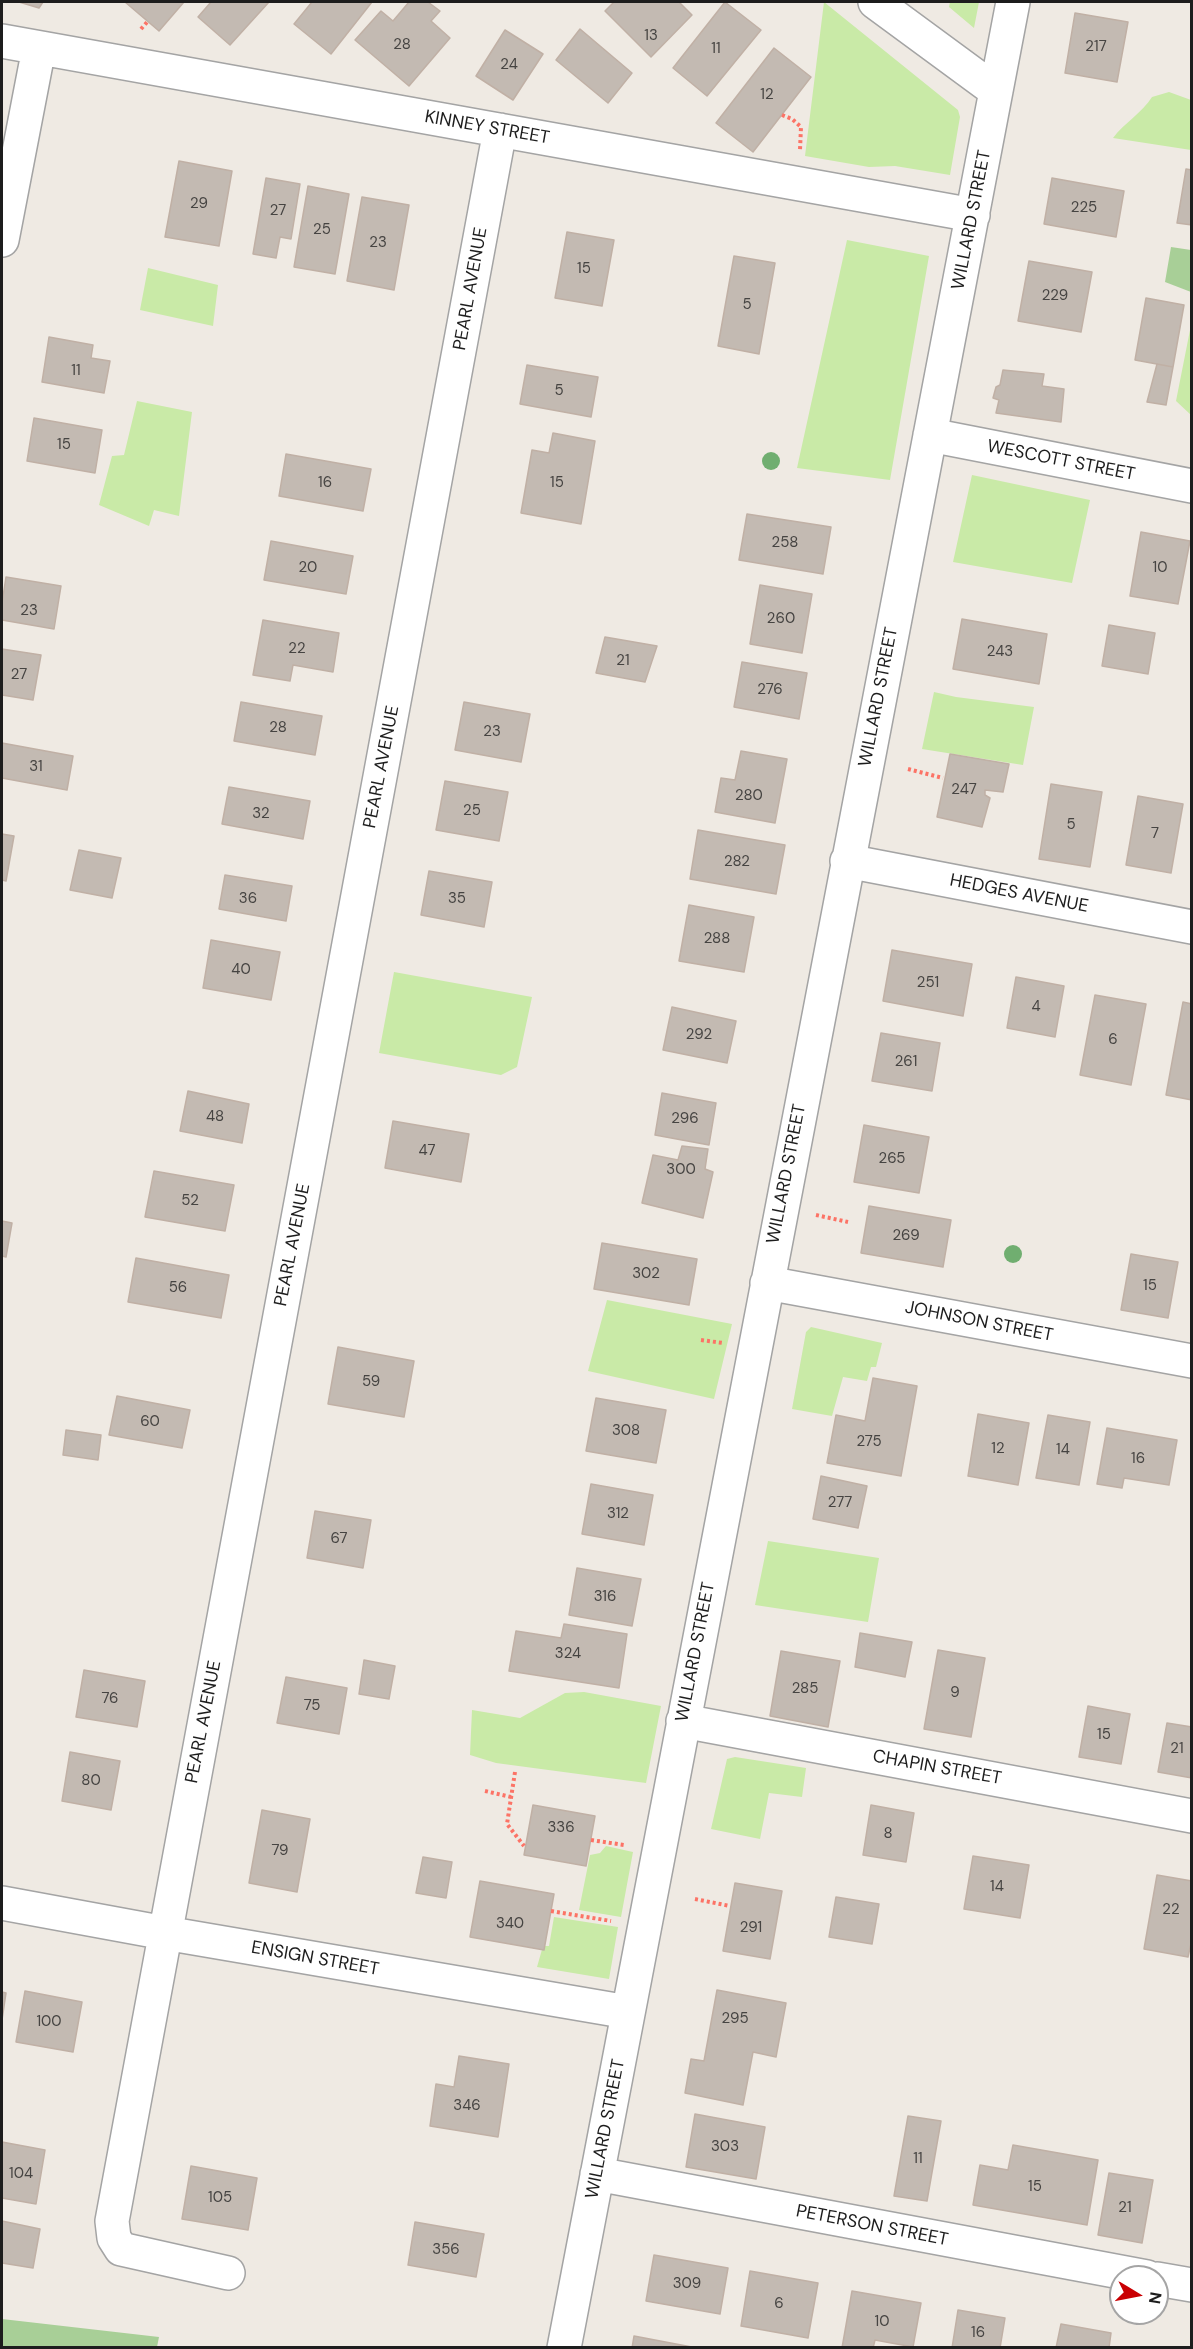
<!DOCTYPE html>
<style>
body{margin:0}
#map{position:relative;width:1193px;height:2349px;overflow:hidden;background:#efeae3;font-family:"DM Sans",sans-serif}
canvas{display:block}
.frame{position:absolute;inset:0;border:3px solid #1d1d1d;pointer-events:none}
.north{position:absolute;left:1109px;top:2265px;width:60px;height:60px;box-sizing:border-box;background:#fff;border:2px solid #a5a5a5;border-radius:50%;rotate:100deg;font-size:16px;font-weight:700;line-height:24px;text-align:center;color:#1d1d1d}
.north::after{content:'';display:block;margin:auto;width:21px;height:27px;background:#ca0003;clip-path:polygon(50% 0,100% 100%,50% 72%,0 100%)}
</style>
<div id="map">
<canvas width="1193" height="2349"></canvas>
<div class="frame"></div>
<div class="north">N</div>
</div>
<script>
const ctx = document.querySelector('canvas').getContext('2d');
ctx.lineJoin = 'round';
function fill(path, color) { ctx.fillStyle = color; ctx.fill(path, 'evenodd'); }
function strokePath(path, color, width, dash) { ctx.strokeStyle = color; ctx.lineWidth = width; ctx.lineCap = dash ? 'butt' : 'round'; ctx.setLineDash(dash || []); ctx.stroke(path); }
function write(font, color, halo, rows, align = 'center') {
  ctx.font = font + ' "DM Sans",sans-serif'; ctx.lineWidth = 4.5; ctx.setLineDash([]); ctx.textBaseline = 'middle'; ctx.strokeStyle = halo; ctx.fillStyle = color; for (const [text, x, y, turn = 0] of rows) {
    ctx.save(); ctx.translate(x, y); ctx.rotate((+turn || 0) * Math.PI / 180); ctx.textAlign = isNaN(turn) ? turn : align; if (halo) ctx.strokeText(text, 0, 0); ctx.fillText(text, 0, 0); ctx.restore();
  }
}
const grass = new Path2D(`
 M824,2L958,110L960,117L950,175L895,166L869,167L805,156Z
 M950,2H979L974,28L949,7Z
 M1169,92L1191,100V150L1113,138C1124,123 1142,113 1152,97Z
 M847,240L929,256L890,480L797,468Z
 M148,268L218,285L213,326L140,310Z
 M1191,325V415L1176,401Z
 M137,401L192,412L179,516L154,510L149,526L99,505L112,456L124,455Z
 M972,475L1090,500L1072,583L953,562Z
 M934,692L956,697L1034,707L1023,765L922,749Z
 M394,972L532,997L517,1067L501,1075L379,1053Z
 M607,1300L732,1324L714,1399L588,1371Z
 M811,1327L882,1343L876,1367H871L867,1381L843,1377L832,1416L792,1409L806,1332Z
 M768,1541L879,1558L868,1622L755,1605Z
 M584,1692L661,1706L646,1783L496,1763L470,1755L472,1710L520,1718L565,1693Z
 M735,1757L806,1768L802,1797L769,1793L760,1839L711,1829L727,1759Z
 M606,1846L633,1852L621,1917L579,1910L590,1855L600,1853Z
 M554,1917L618,1927L609,1979L537,1967L543,1946H549Z`);
const forest = new Path2D(`
 M1171,247L1191,250V292L1165,282Z
 M2,2319L159,2337L157,2347H2Z`);
const building = new Path2D(`
 M19,2H43L39,8Z
 M125,2H184L159,31Z
 M211,2H269L230,45L198,17Z
 M312,2H372L331,54L294,24Z
 M409,2H428L440,11L431,21L450,38L409,86L355,40L381,11L393,21Z
 M614,2H679L692,15L651,57L605,11Z
 M725,2L761,30L707,96L673,68Z
 M1075,13L1128,22L1117,82L1065,73Z
 M580,29L632,73L608,103L556,60Z
 M505,30L543,54L513,100L476,76Z
 M774,48L811,77L753,152L716,123Z
 M179,161L232,171L219,246L165,237Z
 M1186,169L1192,170V225L1177,223Z
 M266,178L300,184L291,239L280,237L276,258L253,254Z
 M1052,178L1124,191L1116,237L1044,224Z
 M308,186L349,194L335,274L294,267Z
 M362,197L409,205L394,290L347,281Z
 M567,232L614,240L602,306L555,298Z
 M734,256L775,263L759,354L718,346Z
 M1029,261L1092,272L1081,332L1018,321Z
 M1146,298L1184,305L1173,367L1135,360Z
 M49,337L93,345L91,358L110,361L104,393L42,382Z
 M1157,364L1173,367L1166,405L1147,402Z
 M527,365L598,377L591,417L520,404Z
 M1003,370L1044,374L1042,386L1064,389L1061,422L996,413L999,400L993,398L996,387L1000,385Z
 M34,418L102,430L95,473L27,461Z
 M553,433L595,441L581,524L521,513L532,450L549,453Z
 M286,454L371,469L363,511L279,496Z
 M747,514L831,527L823,574L739,560Z
 M1141,532L1190,541L1178,604L1130,596Z
 M271,541L353,556L346,594L264,580Z
 M6,577L61,586L54,629L2,620V603Z
 M760,585L812,594L802,653L750,644Z
 M962,619L1047,634L1039,684L953,669Z
 M263,620L339,633L333,672L293,665L290,681L253,675Z
 M1109,625L1155,633L1148,674L1102,666Z
 M605,637L657,646L645,682L596,673Z
 M2,649L41,655L33,700L2,695Z
 M742,662L807,673L799,719L734,707Z
 M241,702L322,716L315,755L234,741Z
 M464,702L530,714L521,762L455,750Z
 M2,743L73,756L67,790L2,778Z
 M741,751L787,759L775,823L715,812L721,778L735,780Z
 M950,754L1009,764L1003,792L985,790V795L990,798L982,827L937,817Z
 M445,781L508,792L499,841L436,830Z
 M1051,784L1102,792L1090,867L1039,859Z
 M229,787L310,801L303,839L222,824Z
 M1138,796L1183,804L1171,873L1126,865Z
 M698,830L785,845L776,894L690,879Z
 M2,834L14,836L6,881L2,880Z
 M79,850L121,858L112,898L70,890Z
 M429,871L492,882L484,927L421,915Z
 M225,875L292,886L286,921L219,909Z
 M689,905L754,917L744,972L679,961Z
 M211,940L280,952L271,1000L203,988Z
 M892,950L972,964L963,1016L883,1001Z
 M1016,977L1064,986L1055,1037L1007,1028Z
 M1095,995L1146,1004L1131,1085L1080,1075Z
 M1183,1002L1192,1004V1100L1166,1095Z
 M672,1007L736,1021L727,1063L663,1050Z
 M881,1033L940,1043L932,1091L872,1081Z
 M188,1091L249,1104L242,1143L180,1131Z
 M662,1093L716,1103L709,1145L655,1135Z
 M393,1121L469,1134L461,1182L385,1168Z
 M864,1125L929,1137L919,1193L854,1182Z
 M682,1146L708,1149L705,1169L713,1172L703,1218L642,1203L653,1155L678,1160Z
 M154,1171L234,1185L225,1231L145,1217Z
 M869,1206L951,1220L943,1267L861,1253Z
 M2,1221L12,1223L6,1257L2,1256Z
 M602,1243L697,1259L689,1305L594,1289Z
 M1131,1254L1178,1262L1168,1318L1121,1310Z
 M136,1258L229,1275L221,1318L128,1302Z
 M338,1347L414,1361L404,1417L328,1404Z
 M873,1378L917,1386L901,1476L827,1463L836,1415L865,1421Z
 M117,1396L190,1410L182,1448L109,1435Z
 M596,1398L666,1410L656,1463L586,1451Z
 M978,1414L1029,1423L1018,1485L968,1476Z
 M1048,1415L1090,1422L1079,1485L1036,1478Z
 M1107,1428L1177,1440L1169,1485L1124,1478L1122,1488L1097,1484Z
 M66,1430L101,1435L98,1460L63,1455Z
 M821,1476L867,1486L858,1528L813,1519Z
 M591,1484L653,1495L644,1545L582,1534Z
 M315,1511L371,1520L363,1568L307,1558Z
 M577,1568L641,1579L632,1626L569,1615Z
 M564,1624L627,1634L619,1688L509,1671L516,1631L561,1638Z
 M860,1633L912,1642L905,1677L855,1667Z
 M938,1650L985,1658L971,1737L924,1729Z
 M781,1651L840,1661L828,1727L770,1716Z
 M364,1660L395,1666L389,1699L359,1694Z
 M84,1670L145,1681L137,1727L76,1717Z
 M286,1677L347,1688L339,1734L277,1723Z
 M1088,1706L1130,1714L1121,1764L1079,1757Z
 M1167,1723L1192,1727V1778L1158,1772Z
 M70,1752L120,1761L111,1810L62,1801Z
 M533,1805L595,1816L586,1866L524,1855Z
 M871,1805L914,1813L906,1862L863,1855Z
 M262,1810L310,1819L297,1892L249,1883Z
 M973,1856L1029,1865L1020,1918L964,1909Z
 M423,1857L452,1862L446,1898L416,1893Z
 M1157,1875L1192,1881V1939L1188,1957L1144,1949Z
 M480,1881L554,1894L544,1950L470,1937Z
 M735,1883L782,1891L770,1959L723,1951Z
 M836,1897L879,1904L872,1944L829,1937Z
 M717,1990L786,2003L776,2057L753,2052L743,2105L685,2093L691,2059L704,2061Z
 M25,1991L82,2002L73,2052L16,2042Z
 M2,1992L6,1993L2,2020Z
 M459,2056L509,2064L498,2137L430,2126L436,2084L454,2087Z
 M695,2114L765,2127L756,2179L686,2167Z
 M908,2116L941,2121L927,2201L894,2196Z
 M2,2142L45,2150L36,2204L2,2198Z
 M1013,2145L1098,2160L1087,2225L973,2205L980,2165L1008,2170Z
 M191,2166L257,2178L248,2230L182,2219Z
 M1109,2173L1153,2180L1142,2243L1098,2235Z
 M2,2221L40,2229L33,2268L2,2263Z
 M415,2222L484,2234L476,2277L408,2265Z
 M654,2255L728,2268L720,2314L646,2301Z
 M750,2271L818,2283L808,2338L741,2326Z
 M852,2291L921,2303L913,2347L875,2340L873,2348H842Z
 M958,2310L1005,2318L1000,2348H952Z
 M1061,2324L1111,2333L1109,2348H1056Z
 M634,2336L697,2348H632Z`);
const path = new Path2D(`
 M141,29L148,21
 M782,115L792,119L801,127L800,150
 M908,769L943,778
 M816,1215L848,1222
 M701,1340L723,1343
 M515,1772L507,1824L524,1846
 M485,1791L511,1797
 M591,1840L624,1845
 M695,1899L730,1906
 M551,1911L611,1921`);
const minor = new Path2D(`
 M875,2L996,91
 M2,41L973,215
 M2,240L39,48
 M930,435L1192,486
 M847,861L1192,927
 M767,1283L1192,1361
 M683,1721L1192,1816
 M2,1903L165,1933L628,2012
 M597,2174L1147,2277
 M228,2273L121,2249L114,2238L112,2221L500,130
 M1157,2279L1192,2285
 M564,2348L1013,2`);
const trees = [
 [771,461],
 [1013,1254]
];
const numberNames = [
 ["13",651,36],
 ["28",402,45],
 ["217",1096,47],
 ["11",716,49],
 ["24",509,65],
 ["12",767,95],
 ["29",199,204],
 ["225",1084,208],
 ["27",278,211],
 ["25",322,230],
 ["23",378,243],
 ["15",584,269],
 ["229",1055,296],
 ["5",747,305],
 ["11",76,371],
 ["5",559,391],
 ["15",64,445],
 ["16",325,483],
 ["15",557,483],
 ["258",785,543],
 ["20",308,568],
 ["10",1160,568],
 ["23",29,611],
 ["260",781,619],
 ["22",297,649],
 ["243",1000,652],
 ["21",623,661],
 ["27",19,675],
 ["276",770,690],
 ["28",278,728],
 ["23",492,732],
 ["31",36,767],
 ["247",964,790],
 ["280",749,796],
 ["25",472,811],
 ["32",261,814],
 ["5",1071,825],
 ["7",1155,834],
 ["282",737,862],
 ["36",248,899],
 ["35",457,899],
 ["288",717,939],
 ["40",241,970],
 ["251",928,983],
 ["4",1036,1007],
 ["292",699,1035],
 ["6",1113,1040],
 ["261",906,1062],
 ["48",215,1117],
 ["296",685,1119],
 ["47",427,1151],
 ["265",892,1159],
 ["300",681,1170],
 ["52",190,1201],
 ["269",906,1236],
 ["302",646,1274],
 ["15",1150,1286],
 ["56",178,1288],
 ["59",371,1382],
 ["60",150,1422],
 ["308",626,1431],
 ["275",869,1442],
 ["12",998,1449],
 ["14",1063,1450],
 ["16",1138,1459],
 ["277",840,1503],
 ["312",618,1514],
 ["67",339,1539],
 ["316",605,1597],
 ["324",568,1654],
 ["285",805,1689],
 ["9",955,1693],
 ["76",110,1699],
 ["75",312,1706],
 ["15",1104,1735],
 ["21",1177,1749],
 ["80",91,1781],
 ["336",561,1828],
 ["8",888,1834],
 ["79",280,1851],
 ["14",997,1887],
 ["22",1171,1910],
 ["340",510,1924],
 ["291",751,1928],
 ["295",735,2019],
 ["100",49,2022],
 ["346",467,2106],
 ["303",725,2147],
 ["11",918,2159],
 ["104",21,2174],
 ["15",1035,2187],
 ["105",220,2198],
 ["21",1125,2208],
 ["356",446,2250],
 ["309",687,2284],
 ["6",779,2304],
 ["10",882,2322],
 ["16",978,2333]
];
const streetNames = [
 ["KINNEY STREET",487,128,10],
 ["WILLARD STREET",972,220,-79],
 ["PEARL AVENUE",471,289,-80],
 ["WESCOTT STREET",1061,461,11],
 ["WILLARD STREET",879,697,-79],
 ["PEARL AVENUE",382,767,-79],
 ["HEDGES AVENUE",1019,894,11],
 ["WILLARD STREET",787,1174,-79],
 ["PEARL AVENUE",293,1245,-79],
 ["JOHNSON STREET",979,1322,11],
 ["WILLARD STREET",696,1652,-79],
 ["PEARL AVENUE",204,1722,-79],
 ["CHAPIN STREET",937,1768,10],
 ["ENSIGN STREET",315,1959,10],
 ["WILLARD STREET",606,2129,-79],
 ["PETERSON STREET",872,2226,11]
];
fill(grass, '#c9eaa7');
fill(forest, '#a8cf97');
fill(building, '#c3bab2');
strokePath(building, '#c0b0a5', 1.5);
strokePath(minor, '#a4a4a4', 36);
strokePath(path, '#fc7366', 4, [3, 3]);
strokePath(minor, '#fff', 33);
ctx.fillStyle = '#70ae70';
for (const [x, y] of trees) { ctx.beginPath(); ctx.arc(x, y, 9, 0, 2 * Math.PI); ctx.fill(); }
write('15px', '#464442', null, numberNames);
write('18px', '#1d1d1d', '#fff', streetNames);
</script>
